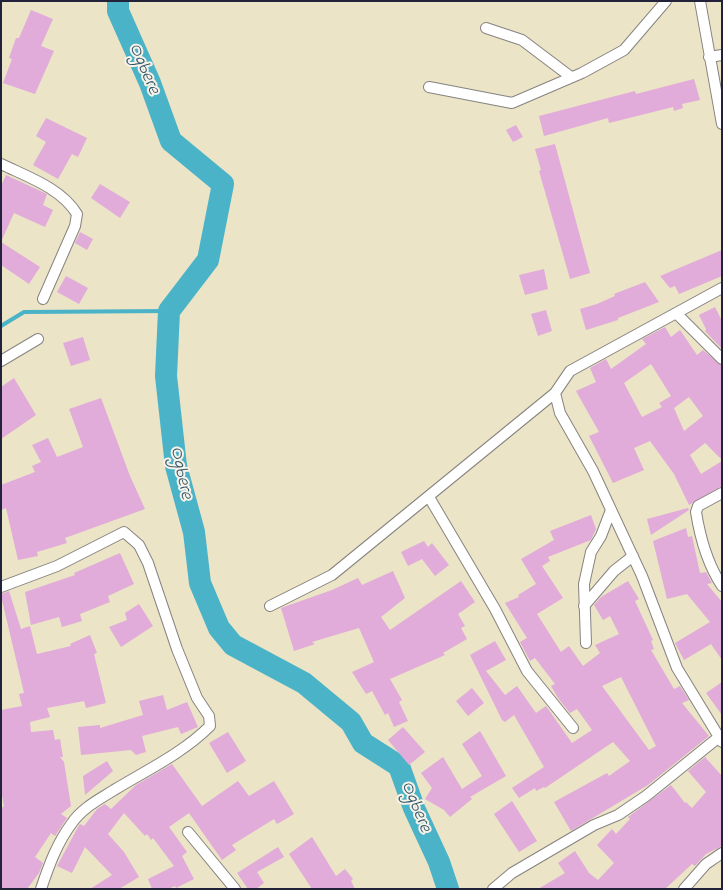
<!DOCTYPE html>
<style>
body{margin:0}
#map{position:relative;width:723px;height:890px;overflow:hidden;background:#ebe4c6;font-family:"Indie Flower",sans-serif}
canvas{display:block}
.frame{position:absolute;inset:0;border:2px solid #22223b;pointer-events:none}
</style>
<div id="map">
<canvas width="723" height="890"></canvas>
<div class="frame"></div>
</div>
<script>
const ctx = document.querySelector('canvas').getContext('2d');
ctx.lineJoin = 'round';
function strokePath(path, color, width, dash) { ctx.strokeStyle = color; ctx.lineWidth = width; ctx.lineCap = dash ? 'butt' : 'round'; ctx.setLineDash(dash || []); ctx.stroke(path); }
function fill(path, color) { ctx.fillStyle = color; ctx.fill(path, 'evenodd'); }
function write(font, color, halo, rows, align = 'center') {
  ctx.font = font + ' "Indie Flower",sans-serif'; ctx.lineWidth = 4; ctx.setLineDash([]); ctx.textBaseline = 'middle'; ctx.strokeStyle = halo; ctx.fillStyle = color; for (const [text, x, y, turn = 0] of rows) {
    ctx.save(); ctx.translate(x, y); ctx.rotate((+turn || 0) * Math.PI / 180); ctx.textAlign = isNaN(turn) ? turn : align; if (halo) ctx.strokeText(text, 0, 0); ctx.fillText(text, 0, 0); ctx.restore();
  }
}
const stream = new Path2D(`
 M1,326L24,312L169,311`);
const river = new Path2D(`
 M118,1V11L150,83L171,141L223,184L208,260L169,311L166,376L176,466L194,532L200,583L219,628L233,645L304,683L351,722L363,743L399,766L414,808L439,862L448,889`);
const building = new Path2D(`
 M31,10L53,19L41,46L54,51L35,94L3,83L12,59L9,58L16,38H19Z
 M694,79L700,100L682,104L683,108L674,111L673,107L609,123L608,118L544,136L539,116L604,99L635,91L636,94Z
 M46,118L87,138L78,157L72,154L58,179L33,165L46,142L36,136Z
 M516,125L523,137L513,142L506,130Z
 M555,144L590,273L570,279L539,171L541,170L535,149Z
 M6,175L47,194L43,205L53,210L45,227L14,213L1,242L40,267L29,284L1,265V186Z
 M100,184L130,202L120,218L91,198Z
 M80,232L93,239L87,250L75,243Z
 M722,250V276L679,294L675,286L670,288L660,276Z
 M544,269L548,289L525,295L519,275Z
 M66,276L88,288L79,304L57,292Z
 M645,282L659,302L618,318V320L586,330L580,309L597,304L615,296L614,294Z
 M715,307L722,321V349L705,331L706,329L699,315Z
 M546,310L552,331L538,336L531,314Z
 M665,327L671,337L680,330L697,355L703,350L722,366V460L705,443L690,455L701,474L722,461V486L689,505L674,474L650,441L634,448L644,470L613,483L589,436L599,432L576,391L596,382L590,368L606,359L611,369L646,344L642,339ZM651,364L671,396L659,403L662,407L642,417L624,383ZM689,397L703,416L684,431L674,408Z
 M83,337L90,360L71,366L63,343Z
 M14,378L36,415L1,439V387Z
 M101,398L130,476L145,509L65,538L67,543L37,552L38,556L18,560L6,508L1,510V485L35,472L32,466L41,462L32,445L48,438L57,457L83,447L69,409Z
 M688,508L689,510L651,535L647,519Z
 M591,515L596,529L591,540L548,557L550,561L542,566L563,598L537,614L561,652L569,646L583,666L600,653L595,645L619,634L610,616L603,620L594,605L601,597L628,581L639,599L635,601L653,640L651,641L654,649L651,650L674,689L680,686L689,700L682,703L709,736L648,785L571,831L554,802L607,773L609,776L630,761L613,742L545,788L544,787L536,791L535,788L519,798L512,788L544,767L514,715L505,722L502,720L470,655L495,641L506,660L486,671L505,695L517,686L536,713L546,706L572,743L592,730L577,709L570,713L558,698L551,686L555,684L535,658L530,661L520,642L527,638L505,603L519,597L518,595L536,584L521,559L554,540L550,531ZM621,677L656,746L649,750L602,686Z
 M686,528L688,537L692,536L700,573L706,572L712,583L707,584L722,602V660L711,644L684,660L675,643L710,622L687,594L667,599L653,541Z
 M424,541L428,547L432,543L449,565L435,576L422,559L408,566L401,552Z
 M120,553L134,584L108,596L110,602L80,614L82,621L62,627L59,617L31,625L25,592L75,575L74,573Z
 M393,571L405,598L381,617L390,630L461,581L475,602L458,614L465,626L461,628L467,639L443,653L445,655L390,679L402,700L399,702L408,721L394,727L388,713L385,715L372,691L366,694L352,672L374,662L359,628L312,642L315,644L294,651L281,608L332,590L358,578L362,585Z
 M9,591L21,629L30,626L37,654L71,646L70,644L90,635L97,653L94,654L106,703L86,708L84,701L47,708L50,717L30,722L31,732L53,730L55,740L60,739L63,757H60L64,762L71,806L61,814L67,818L55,836L51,833L35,857L43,863L39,873L27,889H1V809L4,806L1,790V710L22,706L19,694L24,693L1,596V594Z
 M139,604L153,626L121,647L109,627L127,620L125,613Z
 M722,682V715L706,693Z
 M472,688L484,703L468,716L456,701Z
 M163,695L167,710L187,702L198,727L181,734L178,727L142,736L146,752L136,755L131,750L81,755L78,727L100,725V728L143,715L139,701Z
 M403,727L425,752L409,765L388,740Z
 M480,731L506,776L470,797L472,799L450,817L444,810L425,799L432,788L421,773L443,757L462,789L482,776L462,744Z
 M228,732L246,761L227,773L209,743Z
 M705,757L722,776V846L706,854L695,866L692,864L665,889H538L565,873L558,863L575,851L589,873L598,880L614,863L597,845L612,829L616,834L630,819L628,817L671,785L685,803L686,802L692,808L706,792L688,771Z
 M107,761L113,771L85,795L83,776Z
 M172,764L202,806L238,781L249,796L274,781L294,814L277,824L274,819L232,845L236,850L222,860L189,813L169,827L187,852L182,856L194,879L176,888L175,886L168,889H152L148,879L174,866L153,838L151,840L147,834L145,836L124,813L108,834L124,852L139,877L119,889H90L112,875L85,847L72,873L57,866L78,827L80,824L84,826L97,809L105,804L111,809L136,785Z
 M512,801L537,841L519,852L494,814Z
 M312,837L336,876L345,869L353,879L351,881L355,889H312L289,854Z
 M278,847L284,857L257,872L264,883L256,889H248L237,873Z`);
const street = new Path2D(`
 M700,1L722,124
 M486,28L522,40L571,77
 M709,57L722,55
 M429,87L512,103L582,73L624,50L666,1
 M1,164C28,177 61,188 77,214L75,226L43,299
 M677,314L722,359
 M1,361L38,339
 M555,393L560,413L593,471L642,576L677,668L722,742
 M722,493L698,506L696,512C700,537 708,565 722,586
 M429,497L495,609L527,671L573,728
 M1,587L57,566L124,532L139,545L148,563L177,649L197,698L209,716L210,726C183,753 147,770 114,790C100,799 82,808 72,823C57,843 49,865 41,889
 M270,606L332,575L555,393L570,371L722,288
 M584,606L614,571L633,556
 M586,643L584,584L591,552L601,536L611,510
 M188,832L235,889
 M493,889L512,873L594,825L618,815L646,796L719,737
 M684,889L706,864L722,853`);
const waterNames = [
 ["Ogbere",143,69,67],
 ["Ogbere",180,473,78],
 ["Ogbere",415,807,68]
];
strokePath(stream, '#4ab3c8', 4);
strokePath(river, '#4ab3c8', 22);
fill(building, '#e1abda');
strokePath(street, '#868380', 12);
strokePath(street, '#fff', 10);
write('italic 19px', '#30556c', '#f7f3e8', waterNames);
</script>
